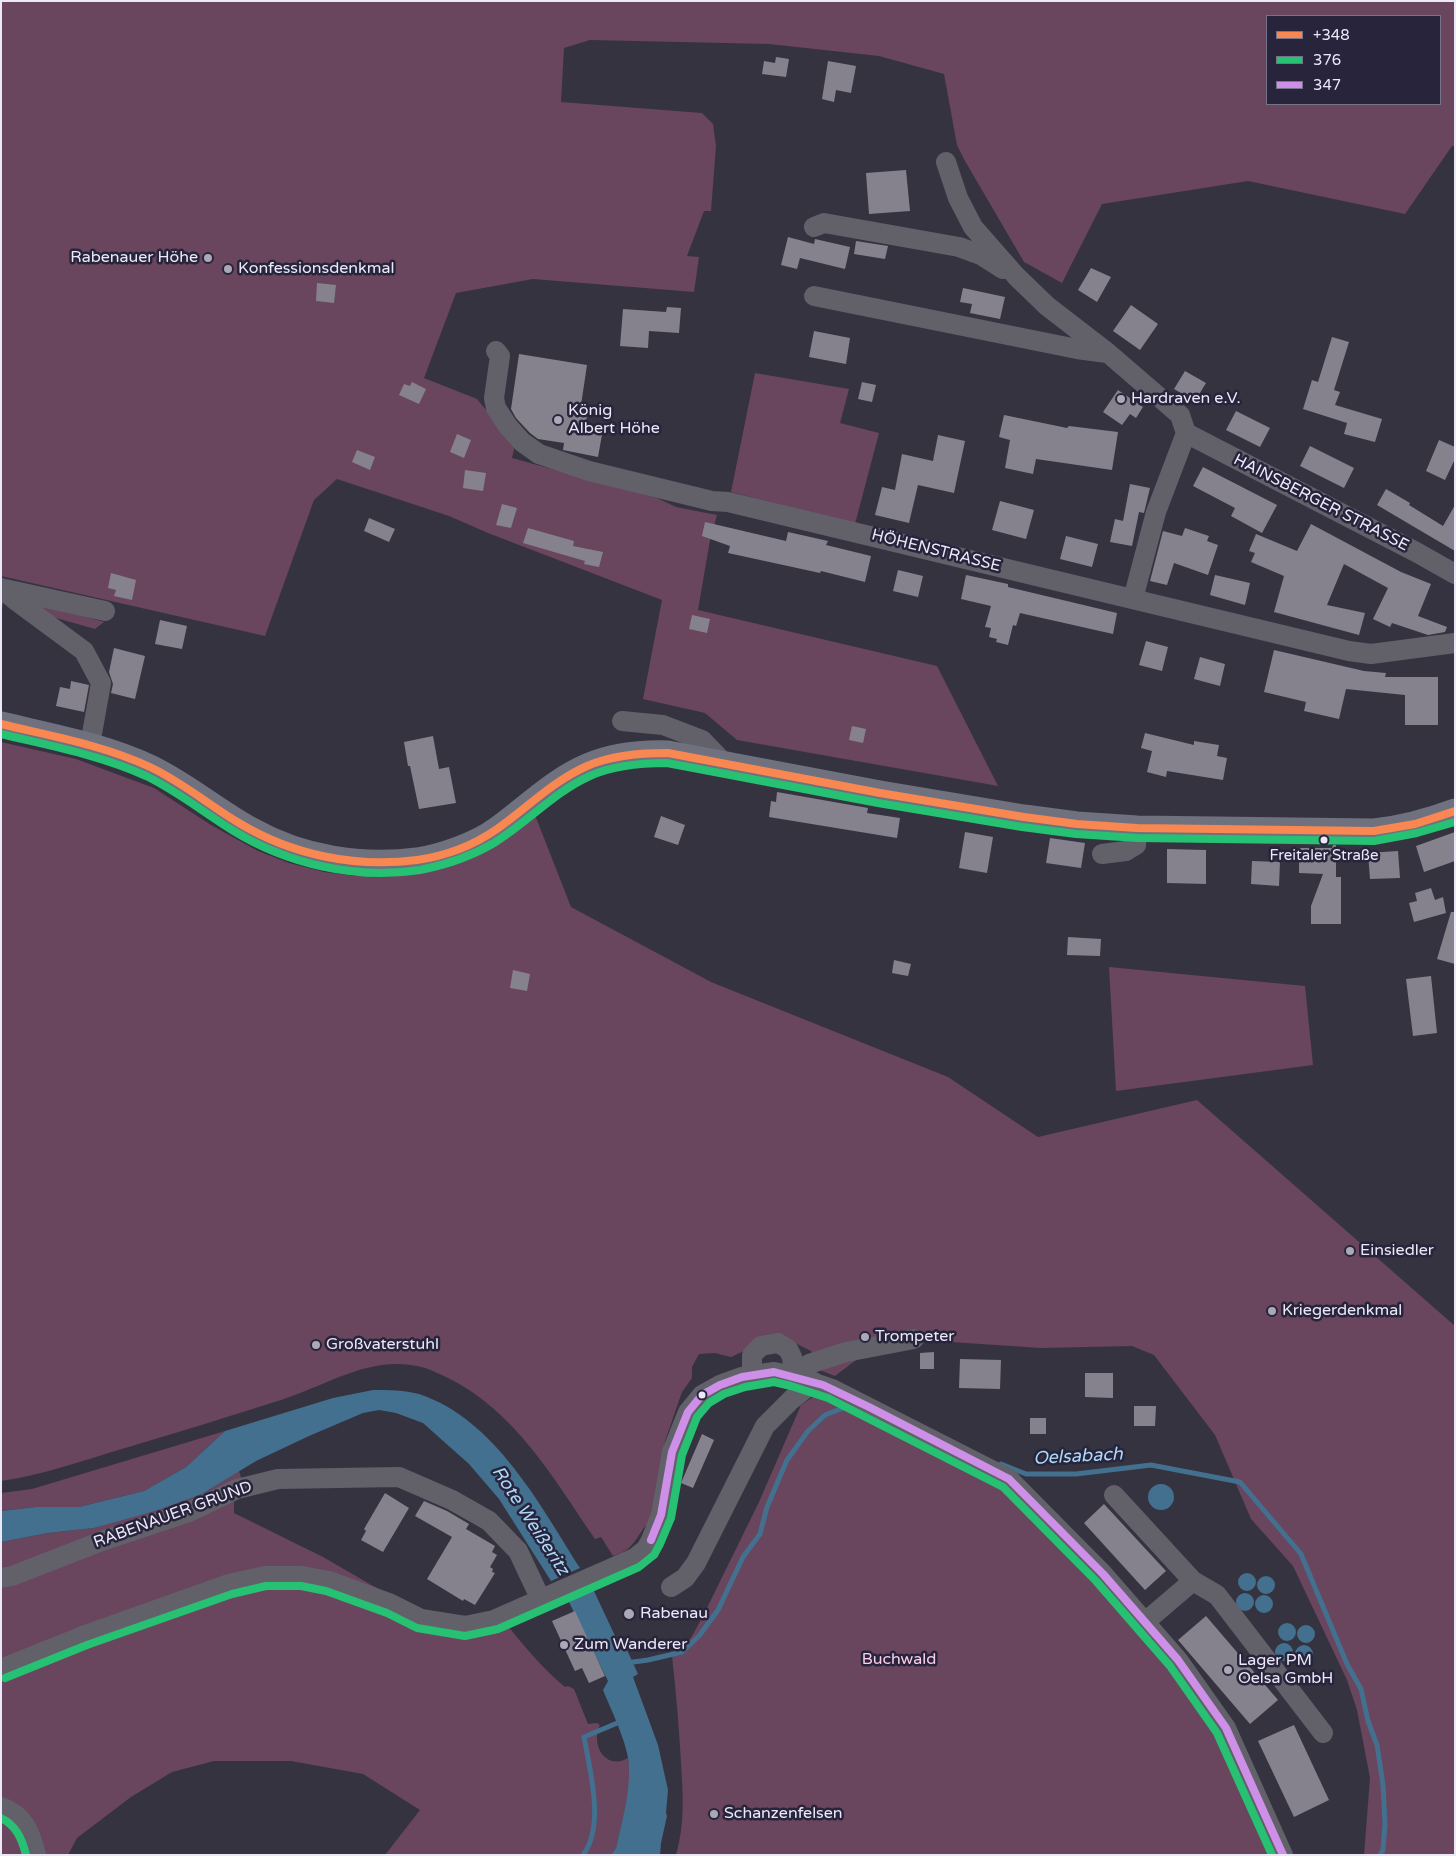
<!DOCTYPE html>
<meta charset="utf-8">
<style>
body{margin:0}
#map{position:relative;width:1456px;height:1856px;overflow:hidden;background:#353340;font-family:"Varela Round",sans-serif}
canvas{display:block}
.frame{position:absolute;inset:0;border:2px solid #ebe9f9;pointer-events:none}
.legend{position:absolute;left:1266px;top:15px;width:175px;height:90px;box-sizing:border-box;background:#27243b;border:1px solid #757387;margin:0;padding:6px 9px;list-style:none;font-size:15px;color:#ebe9f9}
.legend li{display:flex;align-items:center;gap:10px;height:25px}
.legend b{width:25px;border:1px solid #757387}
</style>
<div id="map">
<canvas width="1456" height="1856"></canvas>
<div class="frame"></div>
<ul class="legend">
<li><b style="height:6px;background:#f88751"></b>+348</li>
<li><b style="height:6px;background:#26c172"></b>376</li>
<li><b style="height:6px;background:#ce8fe9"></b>347</li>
</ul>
</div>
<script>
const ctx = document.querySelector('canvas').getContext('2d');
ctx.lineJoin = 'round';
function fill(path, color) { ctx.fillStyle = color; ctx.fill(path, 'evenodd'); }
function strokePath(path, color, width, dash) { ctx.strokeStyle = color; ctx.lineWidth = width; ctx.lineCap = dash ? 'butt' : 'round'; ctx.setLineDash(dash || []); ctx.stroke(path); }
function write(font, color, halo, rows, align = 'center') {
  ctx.font = font + ' "Varela Round",sans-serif'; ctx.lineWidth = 5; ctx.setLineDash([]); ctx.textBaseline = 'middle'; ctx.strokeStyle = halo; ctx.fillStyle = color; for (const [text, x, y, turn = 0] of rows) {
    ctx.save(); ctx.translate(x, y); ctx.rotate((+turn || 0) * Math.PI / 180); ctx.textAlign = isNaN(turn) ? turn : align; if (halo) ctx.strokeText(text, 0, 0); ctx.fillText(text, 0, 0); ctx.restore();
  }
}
const green = new Path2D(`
 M1,1H1455V146H1452L1405,214L1248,181L1102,204L1062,283L1024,262L965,161L957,145L944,74L879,56L769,44L590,40L564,48L561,102L702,113L713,124L716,146L711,211H704L687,256L699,257L694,292L533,279L456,293L424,378L477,399L515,445L512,458L657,498L676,507L717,515L710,540L698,610L937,666L998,786L737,740L705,713L643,699L662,600L488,533L449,516L337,479L314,500L265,636L1,576ZM1267,16H1440V104H1267Z
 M755,373L849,389L840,423L879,433L855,524L731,492Z
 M1,592L104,622L95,629L3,603L1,614Z
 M1,742L76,759L154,788L211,825L258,851L289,863L324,872L354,876L392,875L461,861L535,815L571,907L711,982L948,1077L1038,1137L1197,1100L1455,1326V1855H1364L1370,1778L1357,1710L1347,1680L1293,1566L1251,1519L1215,1435L1154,1355L1132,1346L1041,1348L921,1340L868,1351L835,1376L822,1371L811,1351L785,1338L746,1350L731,1357L715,1353L699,1354L692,1367V1378L682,1392L665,1441L655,1518C642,1525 639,1539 628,1549C624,1552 618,1554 613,1556L601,1537L595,1539C554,1479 514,1409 446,1377C439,1374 432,1370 425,1368C372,1353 329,1385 281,1400C228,1417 175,1433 122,1449C82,1461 42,1475 1,1481Z
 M1109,967L1305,986L1313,1065L1116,1091Z
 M827,1391L986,1478L1010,1496L1045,1528L1093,1577L1165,1660L1219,1734L1274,1855H676C685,1824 683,1795 681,1763C679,1727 676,1692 672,1656L691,1638L704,1614L759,1502L801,1405L816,1395Z
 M225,1431L186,1467L144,1491L79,1507H36L1,1511V1493L32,1489Z
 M239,1471L241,1477L234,1496V1513L323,1557L463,1638L507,1625C525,1647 543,1669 565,1687L568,1686L574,1689L588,1724L597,1723L600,1725C590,1745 606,1771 628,1758C634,1788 623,1819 616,1848L611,1855H385L420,1810L363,1774L291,1761H214L172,1772L131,1797L77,1838L68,1855H1V1542L48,1533L94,1528L202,1494Z`);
const water = new Path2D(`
 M373,1390C389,1390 404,1390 419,1394C495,1419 540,1505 580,1568L551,1581L499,1499L469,1464L423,1423L396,1413L379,1410L363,1413L309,1436L256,1461L202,1494L155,1511L94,1528L48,1533L1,1542V1511L36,1507H79L144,1491L186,1467L225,1431L333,1398Z
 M1148 1497a13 13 0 1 1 26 0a13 13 0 1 1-26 0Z
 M1238 1582a9 9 0 1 1 18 0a9 9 0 1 1-18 0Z
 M1257 1585a9 9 0 1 1 18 0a9 9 0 1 1-18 0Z
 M593,1589L616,1638L627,1650L638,1674L633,1677L658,1745L668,1790L666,1813L667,1816L661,1843L660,1855H611L616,1848C622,1821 630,1795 629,1767C629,1746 611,1710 603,1690L608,1681L568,1600Z
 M1236 1602a9 9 0 1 1 18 0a9 9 0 1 1-18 0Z
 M1255 1604a9 9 0 1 1 18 0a9 9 0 1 1-18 0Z
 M1278 1632a9 9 0 1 1 18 0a9 9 0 1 1-18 0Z
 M1297 1634a9 9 0 1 1 18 0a9 9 0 1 1-18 0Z
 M1275 1652a9 9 0 1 1 18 0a9 9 0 1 1-18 0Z
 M1295 1654a9 9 0 1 1 18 0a9 9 0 1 1-18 0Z`);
const stream = new Path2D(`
 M1001,1464L1026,1474H1076L1151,1465L1240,1482L1301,1554L1347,1664L1361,1689L1368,1721L1377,1745L1383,1785L1385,1824L1383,1850L1380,1855
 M626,1663L648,1660L682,1652L699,1636L718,1610L743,1557L760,1534L767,1507L787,1460L808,1431L825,1415L851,1405
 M583,1855C605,1827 590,1770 584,1737L622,1721`);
const building = new Path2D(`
 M776,57L789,59L786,77L762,74L764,61L775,63Z
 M828,61L856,66L851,93L836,90L834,102L822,99Z
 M906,170L910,211L869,214L866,173Z
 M788,237L814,244L815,239L850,247L845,269L800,258L797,269L781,265Z
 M856,241L888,246L885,259L854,254Z
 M1091,268L1111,277L1097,302L1078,290Z
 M317,283L336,285L334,303L316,301Z
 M963,288L1005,297L1000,319L970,313L972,304L960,302Z
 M1131,305L1158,324L1140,350L1113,331Z
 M667,307L681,308L679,333L649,331L648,348L620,346L623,309L666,312Z
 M814,331L850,338L846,364L809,357Z
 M1332,337L1349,342L1334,390L1340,392L1335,405L1382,419L1375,442L1344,434L1347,423L1303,409L1312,380L1318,382Z
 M519,354L587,365L581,405L587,416L585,426L603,429L598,457L563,450L564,443L538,439L530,433L516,418L511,409Z
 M1185,371L1206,383L1195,401L1174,389Z
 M412,382L426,389L419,404L399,395L404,384L410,386Z
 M862,382L876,385L872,402L858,399Z
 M1118,390L1143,407L1136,418L1130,414L1122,425L1103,412Z
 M1236,411L1270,428L1260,447L1226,430Z
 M1004,415L1067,428L1069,426L1118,432L1112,470L1036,459L1033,474L1005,468L1010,440L999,437Z
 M457,434L471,440L464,458L450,452Z
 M938,435L965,441L954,493L918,485L909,523L875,515L882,487L895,490L902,454L933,461Z
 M1439,440L1455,447V459L1445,480L1426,471Z
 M1310,446L1354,468L1344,488L1300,466Z
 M357,450L375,457L370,470L352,462Z
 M1203,467L1277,505L1262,533L1231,516L1235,508L1193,486Z
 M465,470L486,473L483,491L463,488Z
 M1130,484L1150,488L1144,513L1139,512L1132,546L1110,542L1115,519L1123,521Z
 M1386,489L1410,503L1409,505L1443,526L1455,505V551L1377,505Z
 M1000,501L1034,510L1026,539L992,530Z
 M502,504L517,508L511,528L496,525Z
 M369,518L395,529L389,542L364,531Z
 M705,522L786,541L788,532L828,541L826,545L871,556L865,582L821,571L820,573L728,553L730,546L702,536Z
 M1311,524L1401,572L1431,584L1418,616L1447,627L1445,632L1428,635L1392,623L1390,627L1373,619L1388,588L1344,564L1327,605L1365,613L1359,635L1274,612L1284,576L1251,562L1255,553L1249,551L1256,534L1297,551Z
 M528,528L574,541L573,546L603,552L599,567L584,564L585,561L523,543Z
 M1185,528L1209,536L1207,541L1218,545L1208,575L1174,563L1167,585L1150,581L1163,531L1182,536Z
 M1066,536L1098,544L1092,567L1060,559Z
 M898,570L923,576L918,597L893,591Z
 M111,573L136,580L132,600L114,596L116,590L108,588Z
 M966,575L1008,584V587L1117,613L1113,634L1020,613L1016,626L1013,625L1008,645L996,642L997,639L989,637L991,628L985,627L991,606L961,599Z
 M1215,575L1250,583L1245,605L1210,595Z
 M692,615L710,619L707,633L689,629Z
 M160,620L187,626L182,649L155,644Z
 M1146,641L1168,647L1162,671L1139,665Z
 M114,648L145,656L135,699L111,693L113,684L109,672Z
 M1274,650L1364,671L1386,673L1385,677H1438V725H1405V695L1346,689L1339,719L1304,711L1306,702L1264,692Z
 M1200,657L1225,664L1220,686L1194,679Z
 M71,681L89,685L84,712L56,706L60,687L70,689Z
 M852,726L866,729L863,743L849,740Z
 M1145,733L1194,745V741L1219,745L1217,756L1227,758L1223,780L1167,771L1166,777L1147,772L1152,751L1141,748Z
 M433,736L439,769L449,767L456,803L419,809L410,766H408L404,742Z
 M777,792L868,808L867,813L900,818L897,838L769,817L771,801L776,802Z
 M661,816L685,825L678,845L654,837Z
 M965,832L993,837L987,873L959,868Z
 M1455,832V861L1424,872L1416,846Z
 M1050,838L1085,843L1081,868L1046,863Z
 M1333,845H1336V877H1341V924H1311V906L1323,874L1299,873V848H1332Z
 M1167,849L1206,850V884L1167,883Z
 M1398,851L1400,878L1370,879L1368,853Z
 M1252,861L1280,862L1279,886L1251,884Z
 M1431,888L1435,900L1443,897L1446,913L1414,922L1409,903L1417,901L1415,893Z
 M1451,912H1455V964L1437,959Z
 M1068,937L1101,939L1100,956L1067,955Z
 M894,960L911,964L908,976L892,973Z
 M513,970L530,974L527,991L510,988Z
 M1431,976L1437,1033L1413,1036L1406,979Z
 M934,1352V1369H920V1353Z
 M960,1359L1001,1360L1000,1389L959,1388Z
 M1085,1373H1113V1398L1085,1397Z
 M1134,1406H1156L1155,1426H1134Z
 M1030,1418H1046V1434H1030Z
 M702,1434L714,1440L693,1488L681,1483Z
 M385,1493L409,1508L383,1552L361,1540L366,1531L364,1529Z
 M424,1501L447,1511L469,1524L466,1529L495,1546L492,1552L497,1555L490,1567L493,1569L492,1572L495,1573L475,1605L464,1599L463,1601L427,1579L452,1537L415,1516Z
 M1104,1504L1166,1571L1145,1590L1084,1523Z
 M575,1611L605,1676L589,1683L582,1668L575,1671L552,1621Z
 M1206,1616L1278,1700L1250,1724L1178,1640Z
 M1294,1725L1329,1800L1294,1817L1258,1741Z`);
const minor = new Path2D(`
 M946,162L958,198L973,227L1016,276L1047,306L1108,353L1180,415L1186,433L1156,512L1133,599
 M814,227L824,223L959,247L981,255L1003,269
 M814,296L1077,349L1107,353
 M496,351L500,356L494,398L496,408L507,425L522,442L539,454L589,471L712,501L728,502L1349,651L1371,654L1455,643
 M1186,433L1416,552L1455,574
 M1,588L15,600L84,651L101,683L90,745
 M5,589L105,611
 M622,721L663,725L702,740L724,763
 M1102,854L1126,851L1136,845L1137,828
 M752,1376V1355L761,1346L778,1343L788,1349L792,1357L794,1376
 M803,1379L809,1364L846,1352L914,1339
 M1114,1495L1193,1581L1217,1595L1323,1733
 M1,1578L12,1576L102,1541L189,1512L237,1489L278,1479L399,1477L452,1500L489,1521L518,1551L541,1600
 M671,1587L685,1578L696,1563L765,1426L792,1399L814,1382
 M1145,1622L1193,1581
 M1,1669L83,1636L229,1584L265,1576H302L329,1581L391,1604L421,1619L465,1626L494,1620L635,1558L646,1549L651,1540L661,1515L672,1452L688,1412L702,1395L720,1385L742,1377L774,1372L794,1376L832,1389L1009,1479L1103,1574L1178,1660L1226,1728L1283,1855
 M1,1807C24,1815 31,1833 36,1855`);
const major = new Path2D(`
 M1,724C51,736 103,745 150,767C186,784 217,811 252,830C302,858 360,867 417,860C442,856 477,844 497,829C526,808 554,780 587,766C613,755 639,752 668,753L880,793L1024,817L1077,824L1137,828L1374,831C1402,828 1428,821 1455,811`);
const bus1 = new Path2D(`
 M1,724C51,736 103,745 150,767C182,782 209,805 239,823C292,855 355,868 417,860C445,856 474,845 497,829C527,808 553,781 587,766C612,755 640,753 668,753L880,793L1024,817L1077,824L1137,828L1374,831L1415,824L1455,811`);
const bus2 = new Path2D(`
 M1,734C50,746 100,755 146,776C177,791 203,812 232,830C287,864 356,880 420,870C446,865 472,856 494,843C527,823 554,792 590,776C614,765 641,763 667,763L878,803L1022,827L1076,834L1137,838L1374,841L1417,833L1455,822
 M5,1678L87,1645L232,1594L266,1586H301L326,1591L387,1613L417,1628L465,1636L498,1629L639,1567L654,1555L660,1544L671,1518L682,1455L697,1417L709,1403L724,1394L745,1387L774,1382L791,1386L828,1398L1003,1487L1096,1581L1170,1666L1217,1733L1272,1855
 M1,1818C16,1825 22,1839 26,1855`);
const bus3 = new Path2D(`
 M651,1540L661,1515L672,1452L688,1412L702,1395L720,1385L742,1377L774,1372L823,1385L869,1407L1009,1479L1103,1574L1178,1660L1226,1728L1283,1855`);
const markers = [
 [208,258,5,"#aba9b8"],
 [228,269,5,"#aba9b8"],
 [1121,399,5,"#aba9b8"],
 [558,420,5,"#aba9b8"],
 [1324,840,4.5,"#ebe9f9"],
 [1350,1251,5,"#aba9b8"],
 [1272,1311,5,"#aba9b8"],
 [865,1337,5,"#aba9b8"],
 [316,1345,5,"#aba9b8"],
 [702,1395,4.5,"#ebe9f9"],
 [629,1614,6,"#aba9b8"],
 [564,1645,5,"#aba9b8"],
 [1228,1670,5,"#aba9b8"],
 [714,1814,5,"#aba9b8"]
];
const busNames = [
 ["Freitaler Straße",1324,856]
];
const poiNames = [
 ["Rabenauer Höhe",198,258,"right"],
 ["Konfessionsdenkmal",238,269],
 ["Hardraven e.V.",1131,399],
 ["König",568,411],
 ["Albert Höhe",568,429],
 ["Einsiedler",1360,1251],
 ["Kriegerdenkmal",1282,1311],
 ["Trompeter",875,1337],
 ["Großvaterstuhl",326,1345],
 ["Rabenau",640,1614],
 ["Zum Wanderer",574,1645],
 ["Lager PM",1238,1661],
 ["Oelsa GmbH",1238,1679],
 ["Schanzenfelsen",724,1814]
];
const streetNames = [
 ["HAINSBERGER STRASSE",1321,503,27],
 ["HÖHENSTRASSE",936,551,14],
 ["RABENAUER GRUND",173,1515,-20]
];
const parkNames = [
 ["Buchwald",899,1660]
];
const waterNames = [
 ["Oelsabach",1078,1457,-3],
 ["Rote Weißeritz",530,1521,57]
];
fill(green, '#69455e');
fill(water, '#42708e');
strokePath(stream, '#42708e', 5);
fill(building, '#86828d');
strokePath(minor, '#62616a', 20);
strokePath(major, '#6f717f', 25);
strokePath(bus1, '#f88751', 8);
strokePath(bus2, '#26c172', 8);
strokePath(bus3, '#ce8fe9', 8);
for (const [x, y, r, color] of markers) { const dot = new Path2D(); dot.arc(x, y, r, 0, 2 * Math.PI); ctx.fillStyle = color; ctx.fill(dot); strokePath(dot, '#27243b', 2); }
write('15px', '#ebe9f9', '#27243b', busNames);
write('16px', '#ebe9f9', '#27243b', poiNames, 'left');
write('16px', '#ebe9f9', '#27243b', streetNames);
write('16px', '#fcceeb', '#27243b', parkNames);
write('italic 18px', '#add9f8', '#27243b', waterNames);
</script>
